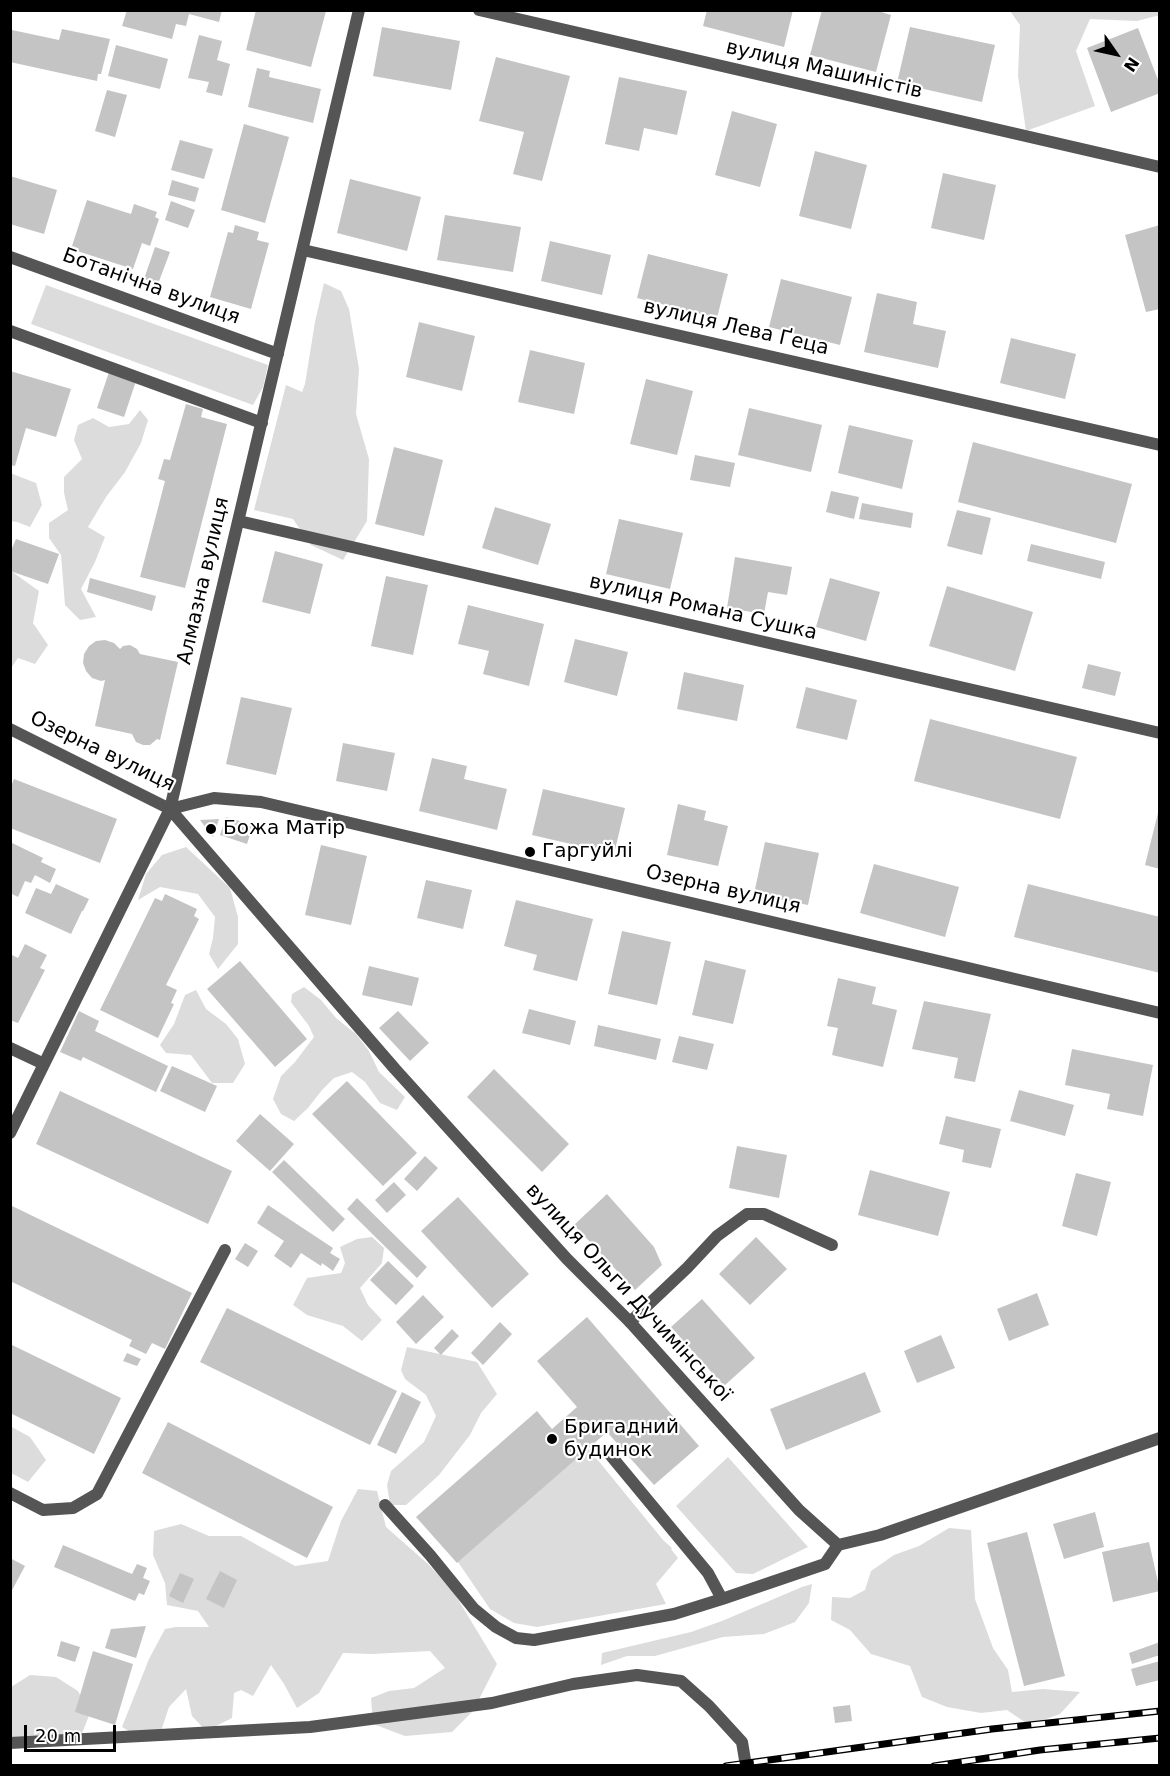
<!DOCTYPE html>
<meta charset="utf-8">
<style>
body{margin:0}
#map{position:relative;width:1170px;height:1776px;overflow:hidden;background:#fff;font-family:"DejaVu Sans",sans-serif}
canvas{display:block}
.frame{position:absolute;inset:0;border:12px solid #000;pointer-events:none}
.north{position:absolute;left:1086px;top:24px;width:60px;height:60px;-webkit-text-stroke:4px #fff;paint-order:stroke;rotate:124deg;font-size:16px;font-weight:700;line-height:24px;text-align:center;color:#000}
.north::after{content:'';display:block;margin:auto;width:21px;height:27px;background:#000;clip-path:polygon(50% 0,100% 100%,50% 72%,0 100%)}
.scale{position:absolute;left:24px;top:1725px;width:92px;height:27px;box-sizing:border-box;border:3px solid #000;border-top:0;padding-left:8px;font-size:18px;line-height:21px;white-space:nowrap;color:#000;-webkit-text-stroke:4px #fff;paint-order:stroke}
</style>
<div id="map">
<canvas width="1170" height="1776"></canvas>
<div class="frame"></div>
<div class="north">N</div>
<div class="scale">20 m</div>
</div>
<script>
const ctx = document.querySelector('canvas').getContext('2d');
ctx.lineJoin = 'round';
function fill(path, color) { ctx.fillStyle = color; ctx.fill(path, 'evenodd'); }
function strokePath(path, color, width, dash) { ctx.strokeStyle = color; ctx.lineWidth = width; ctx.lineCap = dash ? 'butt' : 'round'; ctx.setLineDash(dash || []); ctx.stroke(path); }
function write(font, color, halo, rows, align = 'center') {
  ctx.font = font + ' "DejaVu Sans",sans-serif'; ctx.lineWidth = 4.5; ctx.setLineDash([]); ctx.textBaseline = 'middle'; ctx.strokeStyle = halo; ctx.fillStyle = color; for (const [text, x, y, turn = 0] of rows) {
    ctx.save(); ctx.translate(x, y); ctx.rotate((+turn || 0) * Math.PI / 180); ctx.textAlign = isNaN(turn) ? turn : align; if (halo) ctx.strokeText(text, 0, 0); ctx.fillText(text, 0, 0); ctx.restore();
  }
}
const green = new Path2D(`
 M1159,10L1160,15L1137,21L1090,19L1076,51L1095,106L1026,131L1018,76L1020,25L1010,11Z
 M324,283L341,291L349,309L359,369L356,414L369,459L367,521L343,560L311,545L293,519L254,510L286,385L302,392L305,384L315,322Z
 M46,285L268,365L263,387L253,405L31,324Z
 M140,410L148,420L141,443L125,472L106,497L88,527L105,537L95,562L81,589L96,617L80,620L65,605L61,555L49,538V523L68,510L64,493V477L82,459L74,440L78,425L93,418L109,427L129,424Z
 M10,473L36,483L42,505L30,527L17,522L11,521Z
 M11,571L39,591L33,623L48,645L35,664L18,658L11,668Z
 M186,847L230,888L238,917V944L218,969L209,954L213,938L215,917L198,894L160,887L138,900L146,874L162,855Z
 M304,987L321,1000L336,1018L356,1034L369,1051L379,1072L405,1097L397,1110L380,1103L365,1082L352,1072L334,1078L322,1090L308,1108L294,1121L281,1114L273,1099L281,1076L295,1062L314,1037L309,1026L291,1002L292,994Z
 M196,990L206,1009L226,1024L238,1039L245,1064L233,1083H212L191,1055L166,1053L160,1045L174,1024L185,995Z
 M372,1237L384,1248L382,1263L360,1288L368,1305L382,1320L362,1341L343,1326L307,1315L293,1305L307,1278L341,1273L345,1263L340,1247L357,1239Z
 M407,1347L477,1362L497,1394L481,1413L470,1435L439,1475L406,1505H390L387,1485L391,1471L424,1442L436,1416L426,1395L405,1379L401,1370Z
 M10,1426L30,1437L46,1460L28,1482L11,1473Z
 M588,1448L663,1540L672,1548L671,1549L678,1558L656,1584L666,1604L537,1627L514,1623L490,1609L458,1562Z
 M728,1457L808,1547L753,1574L736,1573L676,1506Z
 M358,1489L377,1491L386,1527L428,1564L453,1591L497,1664L473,1711L452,1732L405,1736L373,1724L371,1698L389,1691L414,1688L445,1668L430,1651L372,1654L343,1653L319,1693L297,1708L284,1684L271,1665L253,1696L241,1690L234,1693L232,1718L206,1731L192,1716L186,1689L169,1707L159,1737L136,1735L122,1727L149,1659L165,1629L176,1627H209L198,1611L167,1605L165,1583L153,1555L154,1531L181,1524L209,1536H241L295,1566L328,1561L341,1521Z
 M949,1528L971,1530L975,1599L993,1648L1008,1670L1012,1692L1043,1689L1080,1692L1060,1714L1029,1725L1007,1710L981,1713L947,1707L922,1697L910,1666L871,1654L850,1630L831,1620L832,1597L850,1598L865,1590L871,1571L894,1555L919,1546Z
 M812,1584L809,1603L795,1622L764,1634L723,1637L655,1656H627L601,1665L602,1653L691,1632L722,1621L802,1587Z
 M30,1675L56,1677L78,1691L90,1713L81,1736C56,1745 37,1748 11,1747V1687Z`);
const building = new Path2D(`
 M127,10H222L219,22L189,14L186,26L176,24L172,39L122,26Z
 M256,10L326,11L311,67L246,50Z
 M707,10H793L784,47L703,26Z
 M822,10H875L891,15L876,72L810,55Z
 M382,27L460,41L451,90L373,76Z
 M910,27L995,45L982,102L897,83Z
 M1138,28L1160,85V93L1111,112L1087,48Z
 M62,29L110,39L101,74H98L97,81L10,62L12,30L59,40Z
 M199,35L222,41L217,60L230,64L222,96L206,92L209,82L188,78Z
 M116,45L168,59L160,89L108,76Z
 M496,57L570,76L542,181L513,174L524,132L479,121Z
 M257,68L270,71L269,77L321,89L313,123L248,107Z
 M619,77L687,91L677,135L644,128L639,151L605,144Z
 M107,90L127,95L115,137L95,131Z
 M732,111L777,124L760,187L715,175Z
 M244,124L289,137L265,223L221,210Z
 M180,140L213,149L204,179L171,170Z
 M815,151L867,165L851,229L799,216Z
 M943,173L996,185L984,240L931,228Z
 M10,176L57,190L44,234L10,224Z
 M350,179L421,197L407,251L337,233Z
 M172,180L199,188L195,202L168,195Z
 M87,200L131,214L134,204L157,212L155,217L159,219L150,246L142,243L133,269L71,249Z
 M171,201L195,210L188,228L165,220Z
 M445,215L521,227L513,272L437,260Z
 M235,225L259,232L257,240L269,243L251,309L210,297L228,232L233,233Z
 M1160,225V309L1146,312L1125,235Z
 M550,241L611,255L602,295L541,281Z
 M155,247L170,252L158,284L144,279Z
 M648,254L728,274L717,318L637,298Z
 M781,279L852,297L840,345L769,327Z
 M877,293L917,302L913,324L946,331L938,368L864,352Z
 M419,322L475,336L462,391L406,377Z
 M1011,338L1076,354L1065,399L1000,383Z
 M530,350L585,363L574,414L518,402Z
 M10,371L71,389L56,437L26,428L15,466L10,465Z
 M109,372L136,381L124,417L97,408Z
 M646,379L693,391L677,455L630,444Z
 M186,404L203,409L201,417L227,424L185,588L140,577L165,481L158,479L164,459L170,460Z
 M749,408L822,425L811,472L738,455Z
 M849,425L913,440L902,489L838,473Z
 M973,442L1132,484L1116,543L958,502Z
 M394,447L443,460L424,536L375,524Z
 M695,455L735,463L730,487L690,480Z
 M831,491L859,497L854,519L826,512Z
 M862,503L913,513L911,528L859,519Z
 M495,507L551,524L538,565L482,548Z
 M957,510L991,518L982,555L947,546Z
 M619,519L683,533L670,589L606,574Z
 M16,539L59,554L48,584L10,571V553Z
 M1031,544L1105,562L1101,579L1027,561Z
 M275,551L323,564L310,614L262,602Z
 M735,557L792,567L787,595L768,592L764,614L727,608Z
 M386,576L428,585L413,655L371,646Z
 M90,578L156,596L152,611L87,592Z
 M830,578L880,592L866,641L816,627Z
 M947,586L1033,612L1015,671L929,646Z
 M468,605L544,624L529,686L483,674L489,651L458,644Z
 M575,639L628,652L617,696L564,682Z
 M105,640L114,643L120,649L123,646L130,645L137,649L140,654L178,662L160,740L157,739L150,745H143L136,742L132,734L95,726L105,680L101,681L92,678L86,671L83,663L84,654L89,646L96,641Z
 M1088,664L1121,672L1115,696L1082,688Z
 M684,672L744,685L737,721L677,709Z
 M806,687L857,700L847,740L796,728Z
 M241,697L292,708L276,775L226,764Z
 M930,719L1077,757L1060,819L914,781Z
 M343,743L395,753L387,791L336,781Z
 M432,758L467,766L464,779L507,789L497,830L419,811Z
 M14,779L117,819L100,863L10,828V788Z
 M543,789L625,808L614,854L532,835Z
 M678,804L706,811L704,820L728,826L718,866L667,855Z
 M1159,809H1160V869L1145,865Z
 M226,817L253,825L247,844L220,835Z
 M219,819L213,837L200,820Z
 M10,842L43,858L41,862L56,869L50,883L35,875L31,883L25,881L18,897L10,893Z
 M765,842L819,853L808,905L754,894Z
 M321,845L367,856L351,925L305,915Z
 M874,864L959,887L945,937L860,913Z
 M426,880L472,890L463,929L417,918Z
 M56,884L89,899L83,911H82L71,934L25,913L36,888L51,894Z
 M1028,884L1160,917V973L1014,937Z
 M165,894L197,909L194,916L199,919L166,985L177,990L171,1003L174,1004L158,1038L100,1010L155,898L162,901Z
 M516,900L593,919L577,981L533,970L537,955L504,946Z
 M622,931L671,942L657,1005L608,994Z
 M25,944L47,955L40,968L45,970L18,1023L10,1020V954L18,958Z
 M705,960L746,970L733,1024L692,1015Z
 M240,961L307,1039L275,1067L207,989Z
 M369,966L419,978L412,1006L362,995Z
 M838,978L876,987L872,1004L897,1010L883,1067L832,1055L838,1028L827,1026Z
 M924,1001L991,1014L975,1082L954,1078L958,1058L912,1049Z
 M529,1009L576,1021L570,1045L522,1033Z
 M79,1011L99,1021L95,1031L168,1066L156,1092L83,1057L81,1061L60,1052Z
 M398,1011L429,1043L410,1061L379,1028Z
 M598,1025L661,1039L656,1060L594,1046Z
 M679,1036L714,1044L707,1070L672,1062Z
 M1072,1049L1153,1065L1143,1116L1107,1109L1110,1094L1065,1085Z
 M172,1066L217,1086L205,1112L160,1091Z
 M494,1069L569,1144L542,1172L467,1097Z
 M347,1081L417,1153L383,1186L312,1114Z
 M1019,1090L1074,1105L1065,1136L1010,1121Z
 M60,1091L232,1171L208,1224L36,1144Z
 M260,1114L294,1144L270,1171L236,1141Z
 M946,1116L1001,1129L991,1168L962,1162L964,1150L939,1144Z
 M737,1146L787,1155L779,1198L729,1188Z
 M425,1156L438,1168L417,1191L404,1179Z
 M284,1160L345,1219L333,1232L272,1172Z
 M870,1170L950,1192L938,1236L858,1215Z
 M1076,1173L1111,1182L1097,1236L1062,1226Z
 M394,1182L406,1195L387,1213L375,1200Z
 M607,1194L654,1247L662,1265L635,1290L574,1225Z
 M458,1197L529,1274L492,1308L421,1231Z
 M357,1198L427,1267L417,1278L347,1209Z
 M10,1205L192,1293L165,1349L152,1343L146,1354L129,1346L132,1340L10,1281Z
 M268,1205L333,1248L330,1253L340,1259L333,1271L322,1263L321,1266L301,1253L291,1268L274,1256L284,1241L257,1223Z
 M756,1237L787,1269L750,1305L719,1274Z
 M245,1243L258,1251L248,1267L235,1259Z
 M388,1261L414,1286L396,1305L370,1280Z
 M1037,1293L1049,1325L1009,1341L997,1309Z
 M423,1295L444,1317L416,1344L396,1322Z
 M702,1299L755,1358L724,1386L671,1327Z
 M227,1308L397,1391L370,1445L200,1362Z
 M587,1317L699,1446L654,1485L607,1432L457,1563L416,1517L537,1411L552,1429L577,1407L537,1361Z
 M500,1322L512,1334L483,1365L471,1353Z
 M452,1329L459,1336L441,1355L434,1348Z
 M941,1335L955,1368L917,1383L904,1351Z
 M10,1344L121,1398L94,1454L10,1413Z
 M127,1353L141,1359L137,1366L123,1361Z
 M865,1372L881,1412L786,1450L770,1409Z
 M402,1392L421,1402L396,1454L377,1445Z
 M168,1422L333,1507L307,1558L142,1473Z
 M1095,1512L1104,1547L1064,1559L1053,1524Z
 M1027,1532L1065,1676L1024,1686L987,1543Z
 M1149,1542L1160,1591L1113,1602L1102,1552Z
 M63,1545L132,1574L137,1564L147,1568L143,1578L150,1581L144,1595L139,1593L135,1601L54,1567Z
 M10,1558L25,1566L10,1594Z
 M220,1571L237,1580L224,1608L206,1599Z
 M180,1573L194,1579L183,1603L169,1596Z
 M146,1626L136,1658L105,1648L111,1629Z
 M61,1641L80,1647L75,1662L57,1656Z
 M1160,1642V1655L1132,1664L1129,1653Z
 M93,1651L133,1664L115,1725L75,1712Z
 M1160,1661V1680L1136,1686L1131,1669Z
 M850,1705L852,1721L835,1723L833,1707Z`);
const lane = new Path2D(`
 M630,1322L687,1268L717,1236L747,1214H764L832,1245
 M607,1451L708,1573L722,1599L825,1564L838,1545
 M10,1493L43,1510L73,1508L97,1494L225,1250
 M385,1505L430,1555L474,1609L496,1627L516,1638L534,1640L674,1614L722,1599
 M10,1743L310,1727L492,1703L573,1684L637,1675L681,1681L709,1706L742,1742L746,1766`);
const street = new Path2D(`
 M479,10L1160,167
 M303,250L1160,445
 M10,257L278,354
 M10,331L262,423
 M239,521L1160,733
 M10,729L170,809L214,798L261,802L1160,1013
 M170,809L395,1069L567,1259L630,1322L799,1510L838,1545L880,1535L1160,1438
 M10,1048L44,1064
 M10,1133L170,809L359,10`);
const rail = new Path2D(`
 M726,1766L992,1729L1160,1711
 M934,1766L1040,1750L1160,1738`);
const markers = [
 [211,829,6,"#000"],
 [530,852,6,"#000"],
 [552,1439,6,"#000"]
];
const streetNames = [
 ["вулиця Машиністів",824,70,13],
 ["Ботанічна вулиця",151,287,20],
 ["вулиця Лева Ґеца",736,328,13],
 ["Алмазна вулиця",204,581,-77],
 ["вулиця Романа Сушка",703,608,13],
 ["Озерна вулиця",102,752,26],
 ["Озерна вулиця",723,890,13],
 ["вулиця Ольги Дучимінської",628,1293,47]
];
const poiNames = [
 ["Божа Матір",223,829],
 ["Гаргуйлі",542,852],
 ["Бригадний",564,1428],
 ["будинок",564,1451]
];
fill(green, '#dcdcdc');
fill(building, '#c4c4c4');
strokePath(lane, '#555', 12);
strokePath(street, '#555', 12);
strokePath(rail, '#000', 7);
strokePath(rail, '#fff', 4.5, [14]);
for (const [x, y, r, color] of markers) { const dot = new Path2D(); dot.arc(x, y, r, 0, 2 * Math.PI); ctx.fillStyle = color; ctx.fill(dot); strokePath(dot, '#fff', 2); }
write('20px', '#000', '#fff', streetNames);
write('20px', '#000', '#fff', poiNames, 'left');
</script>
